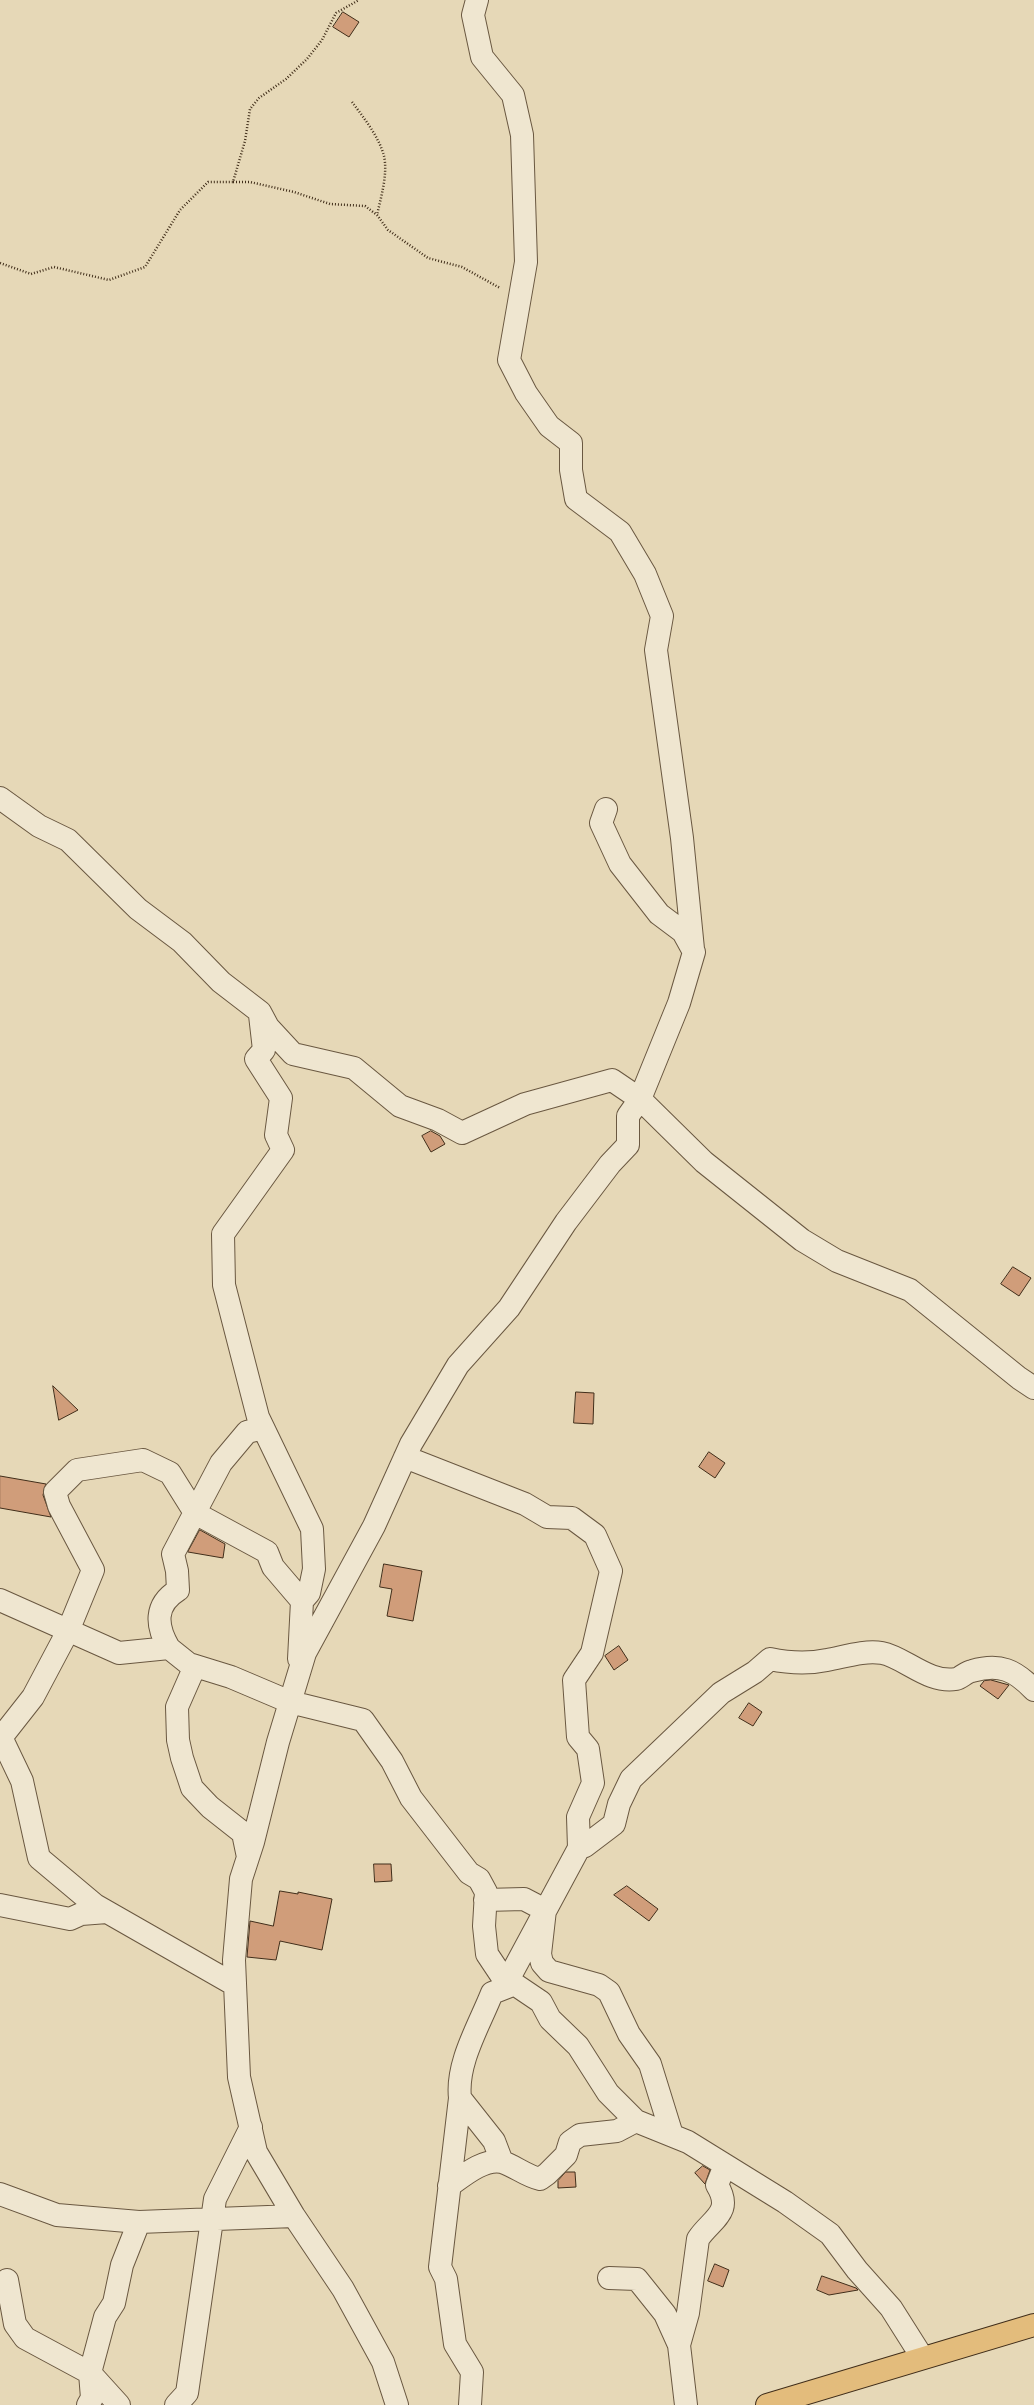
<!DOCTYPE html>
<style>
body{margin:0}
canvas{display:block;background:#e6d8b7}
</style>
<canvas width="1034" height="2405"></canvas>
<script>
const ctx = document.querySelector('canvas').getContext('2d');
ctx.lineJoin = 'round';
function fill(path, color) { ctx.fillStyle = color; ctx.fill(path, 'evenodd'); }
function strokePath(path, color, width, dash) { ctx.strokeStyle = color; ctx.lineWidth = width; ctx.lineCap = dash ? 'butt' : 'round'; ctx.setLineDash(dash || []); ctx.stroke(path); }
const building = new Path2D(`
 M343,12L359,22L349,37L333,27Z
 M431,1131L440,1136L445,1144L431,1152L422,1136Z
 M1013,1267L1031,1278L1019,1296L1001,1284Z
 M53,1386L78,1410L59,1420Z
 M576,1392L594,1393L593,1424L574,1423Z
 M709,1452L725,1463L715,1478L699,1467Z
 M0,1476L46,1484L43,1495L51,1517L0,1508Z
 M200,1530L225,1544L223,1558L188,1552Z
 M384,1564L422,1571L413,1621L387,1616L392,1589L380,1587Z
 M619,1646L628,1660L614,1670L605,1656Z
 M991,1680L1009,1685L998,1699L980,1686L984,1681Z
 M749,1703L762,1712L753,1726L739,1718Z
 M374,1864H391L392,1881L375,1882Z
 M627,1886L658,1909L649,1921L614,1895Z
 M280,1891L298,1894V1892L332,1899L322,1950L280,1941L276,1960L247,1957L250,1921L273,1926Z
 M703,2166L710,2170L705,2184L695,2173Z
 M566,2172H575L576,2187L558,2188V2181Z
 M715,2264L729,2270L723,2287L708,2281Z
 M822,2276L856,2288L858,2290L829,2295L817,2290Z`);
const path = new Path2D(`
 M352,102C364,118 379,137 384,156C388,174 381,197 377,215
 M233,182H250L294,192L330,204L365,206L377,215L388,230L428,258L462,267L500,288
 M0,263L31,274L54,267L109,280L145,267L180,210L208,182H233L245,141L250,109L259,98L286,79L307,59L322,40L336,13L359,0`);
const minor = new Path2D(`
 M477,0L473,15L482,57L513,95L522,135L526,262L509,360L526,393L549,426L571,443V470L576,499L620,532L645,574L662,616L656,650L682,838L693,949
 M0,798L39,826L68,840L138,909L182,942L221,982L260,1012L268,1027L293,1054L354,1068L400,1106L438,1120L462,1133L525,1104L612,1080L640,1099L704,1162L802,1240L837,1261L910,1290L1019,1378L1034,1388
 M260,1015L264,1050L256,1059L281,1098L276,1135L283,1150L223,1234L224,1285L258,1417L312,1529L314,1569L309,1593L302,1601L299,1659
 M405,1457L525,1504L547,1517L572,1518L595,1535L611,1571L592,1653L574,1680L578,1737L588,1749L593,1783L578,1817L579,1848L508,1980
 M0,1600L119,1653L169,1648L189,1664L231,1677L290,1702L363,1720L392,1761L411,1798L469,1873L479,1879L486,1892L484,1926L487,1954L501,1975L541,2002L550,2019L578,2046L608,2093L636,2121L688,2142L785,2202L830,2234L857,2270L891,2308L922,2357
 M169,1648C156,1626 154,1605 178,1590L177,1571L173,1554L221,1463L247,1432L263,1428
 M195,1666L177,1707L178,1740L182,1758L192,1788L210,1807L243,1833L248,1857
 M0,1735L22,1781L39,1858L95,1905L235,1985
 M0,1739L33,1697L68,1631L93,1570L59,1506L55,1492L77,1470L143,1460L170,1473L195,1513L267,1552L273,1567L302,1601
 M579,1848L585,1846L614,1824L619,1804L631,1779L721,1693L755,1672L770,1659C789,1663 808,1664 827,1660C844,1657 864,1650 882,1653C904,1657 929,1684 956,1679C961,1678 966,1672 972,1671C1000,1663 1015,1670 1034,1690
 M485,1900L524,1899L545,1910L540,1954L542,1963L549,1971L599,1985L609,1992L629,2034L650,2064L672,2135
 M0,1905L70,1919L81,1914L107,1912
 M460,2098L494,2141L502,2162
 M449,2186C463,2176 484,2158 502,2162C515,2166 526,2176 540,2179L547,2174L566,2155L570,2142L580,2135L617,2131L636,2121
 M0,2194L57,2215L139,2222L294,2216
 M609,2278L637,2279L665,2314L679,2345
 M7,2280L15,2324L25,2338L90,2373L119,2405
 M88,2405L92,2398L90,2373L105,2317L114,2303L122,2265L139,2222
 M176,2405L187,2393L215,2199L251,2127
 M397,2405L383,2362L343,2289L294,2216L256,2152L239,2077L234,1960L241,1879L253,1842L278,1742L305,1653L374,1526L411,1444L458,1365L509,1308L566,1222L610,1164L628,1145V1116L640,1099L679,1003L694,952L683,932L659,914L620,864L601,823L606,809
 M470,2405L472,2372L455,2344L446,2279L440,2267L460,2098C456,2063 479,2026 492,1993L515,1984
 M686,2405L679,2345L688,2313L698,2239C711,2219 734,2213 717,2185L725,2165`);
const major = new Path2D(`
 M767,2405L1034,2325`);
fill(building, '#d09d7a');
strokePath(building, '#412e1a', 1);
strokePath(minor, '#6a5841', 24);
strokePath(major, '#412e1a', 24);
strokePath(path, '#412e1a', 2.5, [1, 2]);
strokePath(minor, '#efe6d0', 22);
strokePath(major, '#e3bc7c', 22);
</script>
